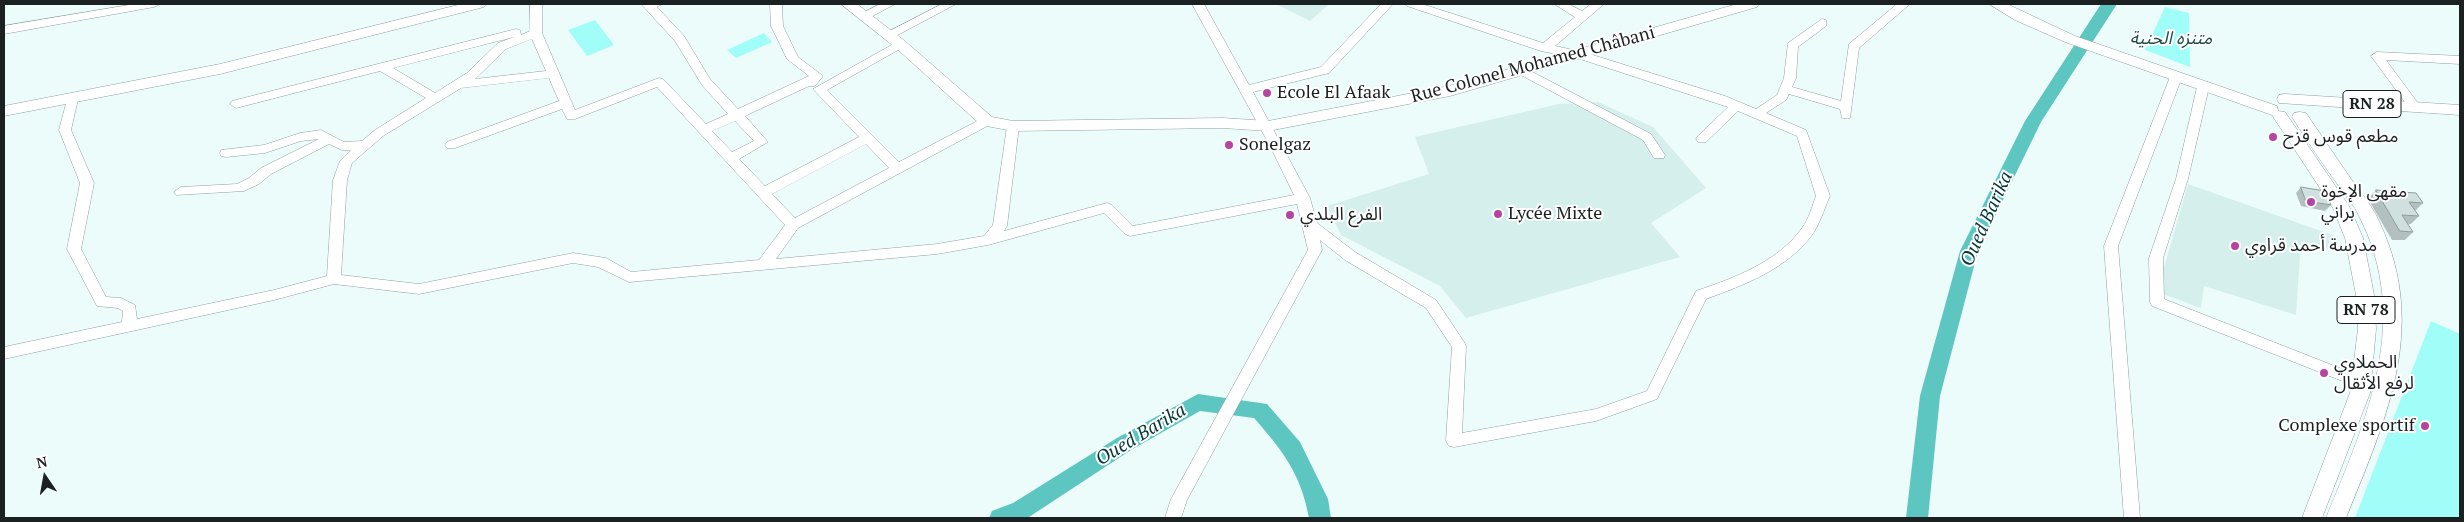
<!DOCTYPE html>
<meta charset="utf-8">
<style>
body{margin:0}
#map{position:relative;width:2464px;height:522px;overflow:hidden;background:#ebfcfb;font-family:"PT Serif",serif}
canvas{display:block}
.frame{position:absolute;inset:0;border:5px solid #1b2121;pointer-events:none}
.north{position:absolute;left:20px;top:452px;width:50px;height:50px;-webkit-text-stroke:4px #fff;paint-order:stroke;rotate:348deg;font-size:14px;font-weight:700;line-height:20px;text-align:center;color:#1b2121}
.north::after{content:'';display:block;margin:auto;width:18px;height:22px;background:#1b2121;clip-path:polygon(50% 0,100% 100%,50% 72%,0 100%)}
</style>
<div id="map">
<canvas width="2464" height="522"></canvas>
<div class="frame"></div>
<div class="north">N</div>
</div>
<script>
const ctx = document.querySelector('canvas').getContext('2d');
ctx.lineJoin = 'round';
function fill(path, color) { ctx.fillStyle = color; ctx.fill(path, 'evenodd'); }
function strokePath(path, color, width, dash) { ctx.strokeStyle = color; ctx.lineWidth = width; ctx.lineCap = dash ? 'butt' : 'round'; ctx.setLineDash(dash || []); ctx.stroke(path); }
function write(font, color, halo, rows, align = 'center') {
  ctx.font = font + ' "PT Serif","Noto Sans Arabic",serif'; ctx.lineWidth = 4; ctx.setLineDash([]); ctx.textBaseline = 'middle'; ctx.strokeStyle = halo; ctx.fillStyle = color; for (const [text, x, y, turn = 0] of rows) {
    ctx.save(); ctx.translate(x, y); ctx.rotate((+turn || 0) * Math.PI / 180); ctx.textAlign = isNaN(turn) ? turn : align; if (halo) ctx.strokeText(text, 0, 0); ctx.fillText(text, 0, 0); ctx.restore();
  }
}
const built = new Path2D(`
 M1276,4H1329L1310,21Z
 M1598,102L1653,127L1706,188L1651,223L1680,257L1466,318L1440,286L1341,235L1327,206L1429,174L1415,137L1559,104Z
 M2188,184L2338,237L2339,252L2301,241L2296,315L2204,286L2201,308L2157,292Z`);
const green = new Path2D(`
 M2165,7L2189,13L2190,67L2145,50Z
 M595,20L614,45L587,56L568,30Z
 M764,33L772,42L736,58L727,50Z
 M2431,321L2460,334V518H2355Z`);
const river = new Path2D(`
 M2101,4H2117L2041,122L1978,251L1940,396L1928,518H1906L1920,396L1960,251L2025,121Z
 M1198,394L1267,404L1300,442L1328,499L1331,518H1309C1301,474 1283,451 1254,418L1200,411L1131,450L1029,517L989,518L992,511L1013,503L1117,438Z`);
const minor = new Path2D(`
 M135,4H160L154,7L4,34V26Z
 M530,4H542V33L575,110L659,78L663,79L706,124L728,114L702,85L675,41L642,5L662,4L657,7L684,36L710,79L738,109L809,76L787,59L771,26L770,4H782L783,26L798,57L823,76L815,86H809L745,116L768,142L739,159L765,186L859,137L813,89L897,42H905L907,45L827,90L899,162L983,118H991L993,121L991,124L798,228L776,259L937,244L984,236L993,225L1007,126L1013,122L1019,126L1007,226L1004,231L1107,203L1112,205L1133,226L1294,195L1269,144L1192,4H1204L1249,85L1321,67L1381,4H1393L1329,73L1253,92L1310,198L1317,223L1355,252L1436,300L1464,342L1466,346L1462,433L1596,409L1647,391L1696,291C1734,278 1778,262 1802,228C1809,219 1812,206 1816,196L1797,136L1738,111L1706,142H1698L1696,139L1698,136L1728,107L1577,58L1541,51L1407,6L1405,4H1422L1543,43L1575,17L1554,4H1568L1582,11L1591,4H1604L1555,46L1583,52L1725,96L1756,109L1777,95L1784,78L1788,43L1822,19L1826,20V26L1798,47L1796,78L1792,87L1841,101L1849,44L1897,4H1910L1859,48L1850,118H1842L1840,109L1789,94L1786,100L1766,113L1806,130L1830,196C1824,209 1820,224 1812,235C1787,269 1744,285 1706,299L1657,399L1596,421L1454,447L1449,446L1446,441L1452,347L1426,308L1345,260L1320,240L1322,250L1187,500L1181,518H1165L1171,499L1308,250L1297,204L1130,236L1125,234L1104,213L988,245L937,254L629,282L598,267L573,263L419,294L334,284L274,300L4,359V347L122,322L123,311L118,308L97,306L67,249L80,183L59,130L68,96H76L78,99L71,130L94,183L81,249L106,297L121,298L135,305L137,319L274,290L327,276L333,180L340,161L351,150H342L329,144L271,174L259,184L244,191L176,195L174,192L181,187L237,184L249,178L261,168L319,139L301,141L265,153L226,157L221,156L220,153L221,150L264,145L300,133L321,130L344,142L362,141L375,130L426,98L380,71L236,108L230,104L232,101L516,29L520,30L521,35L530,31ZM514,37L498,43L467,73L435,93L393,68ZM532,39L546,71L475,79L506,49ZM549,78L559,101L447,142L445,145L447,148H455L562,109L567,119H575L657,87L785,225L759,260L631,272L606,258L573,253L419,284L341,275L347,180L352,163L383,136L461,88ZM735,121L754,141L732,152L712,131ZM866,144L889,168L795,218L772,194Z
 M880,4H895L869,18L865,19L859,15Z
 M942,4H956L892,38H884L882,35Z
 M2377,52L2460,56V64L2386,60L2420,106L2414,110L2410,109L2371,56Z
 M1523,67L1651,134L1665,155L1664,158H1654L1643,140L1519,74L1517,71Z
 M2176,73L2182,77L2118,246L2140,518H2124L2104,246L2170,77Z
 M2203,83L2209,87L2188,179L2163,258L2164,299L2365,378L2367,382L2365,386L2360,388L2355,386L2152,306L2150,302L2149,258L2176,179L2197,87Z`);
const major = new Path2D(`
 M462,4H486L484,7L220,74L4,116V106L220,64Z
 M841,4H857L906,42L992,117L1013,121L1223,118L1268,121L1449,86L1737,4H1759L1757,7L1450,96L1268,131L1223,128L1013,131L981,125L896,48Z
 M1989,4H2007L2075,36L2277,106L2278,111L2285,112L2349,206L2363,238L2374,295L2376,329L2370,393L2322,518H2302L2350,393L2358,329L2356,295L2345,238L2333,208L2272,115L2065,42L2015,20Z
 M2285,94L2460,105V115L2279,103L2277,99L2279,95Z
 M2300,112L2306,113C2321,135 2336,157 2351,179C2359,190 2368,201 2375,213C2431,322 2388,414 2346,518H2326C2367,418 2413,319 2358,214C2354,205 2346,197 2341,189C2324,166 2307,141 2292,117L2294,113Z`);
const wall = new Path2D(`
 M2301,187L2331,205L2325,211L2301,206L2296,193Z
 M2376,190L2423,203L2415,211L2419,216L2411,224H2408L2413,232L2405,240H2392L2368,199Z`);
const building = new Path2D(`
 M2301,187L2325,191L2331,205L2306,201Z
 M2376,190L2416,193L2423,203L2409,202L2419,216L2402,215L2413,232L2400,231Z`);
const markers = [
 [1267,93,5,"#b545a1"],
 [2273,137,5,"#b545a1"],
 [1229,145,5,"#b545a1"],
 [2311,202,5,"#b545a1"],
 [1498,214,5,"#b545a1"],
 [1290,215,5,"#b545a1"],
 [2235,246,5,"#b545a1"],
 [2324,373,5,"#b545a1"],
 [2425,426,5,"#b545a1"]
];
const shields = [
 [2372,104,58],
 [2366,310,58]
];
const shieldNames = [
 ["RN 28",2372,104],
 ["RN 78",2366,310]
];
const parkNames = [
 ["متنزه الحنية",2171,39]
];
const streetNames = [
 ["Rue Colonel Mohamed Châbani",1533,65,-15]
];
const poiNames = [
 ["Ecole El Afaak",1277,93],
 ["مطعم قوس قزح",2283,137],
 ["Sonelgaz",1239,145],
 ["مقهى الإخوة",2321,192],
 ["براني",2321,213],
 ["Lycée Mixte",1508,214],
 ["الفرع البلدي",1300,215],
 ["مدرسة أحمد قراوي",2245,246],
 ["الحملاوي",2334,363],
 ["لرفع الأثقال",2334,384],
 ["Complexe sportif",2415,426,"right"]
];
const waterNames = [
 ["Oued Barika",1987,219,-66],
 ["Oued Barika",1141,435,-31]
];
fill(built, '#d5efed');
fill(green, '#a0fdf8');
fill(river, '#5ec6c1');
strokePath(minor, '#90a09e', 1);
strokePath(major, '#90a09e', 1);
fill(minor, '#fff');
fill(major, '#fff');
fill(wall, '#b2c1c0');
fill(building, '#cfe0df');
strokePath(building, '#919d9c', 1);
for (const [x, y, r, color] of markers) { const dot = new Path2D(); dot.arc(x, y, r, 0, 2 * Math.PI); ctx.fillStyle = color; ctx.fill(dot); strokePath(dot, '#fff', 2); }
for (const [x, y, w] of shields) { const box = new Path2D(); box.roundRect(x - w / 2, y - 13.5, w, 27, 4); ctx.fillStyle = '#fff'; ctx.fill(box); strokePath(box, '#1b2121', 1); }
write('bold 16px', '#1b2121', null, shieldNames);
write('italic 18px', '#1f4e4c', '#fff', parkNames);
write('18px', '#1b2121', '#fff', streetNames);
write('18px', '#1b2121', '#fff', poiNames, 'left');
write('italic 19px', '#043837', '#fff', waterNames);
</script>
